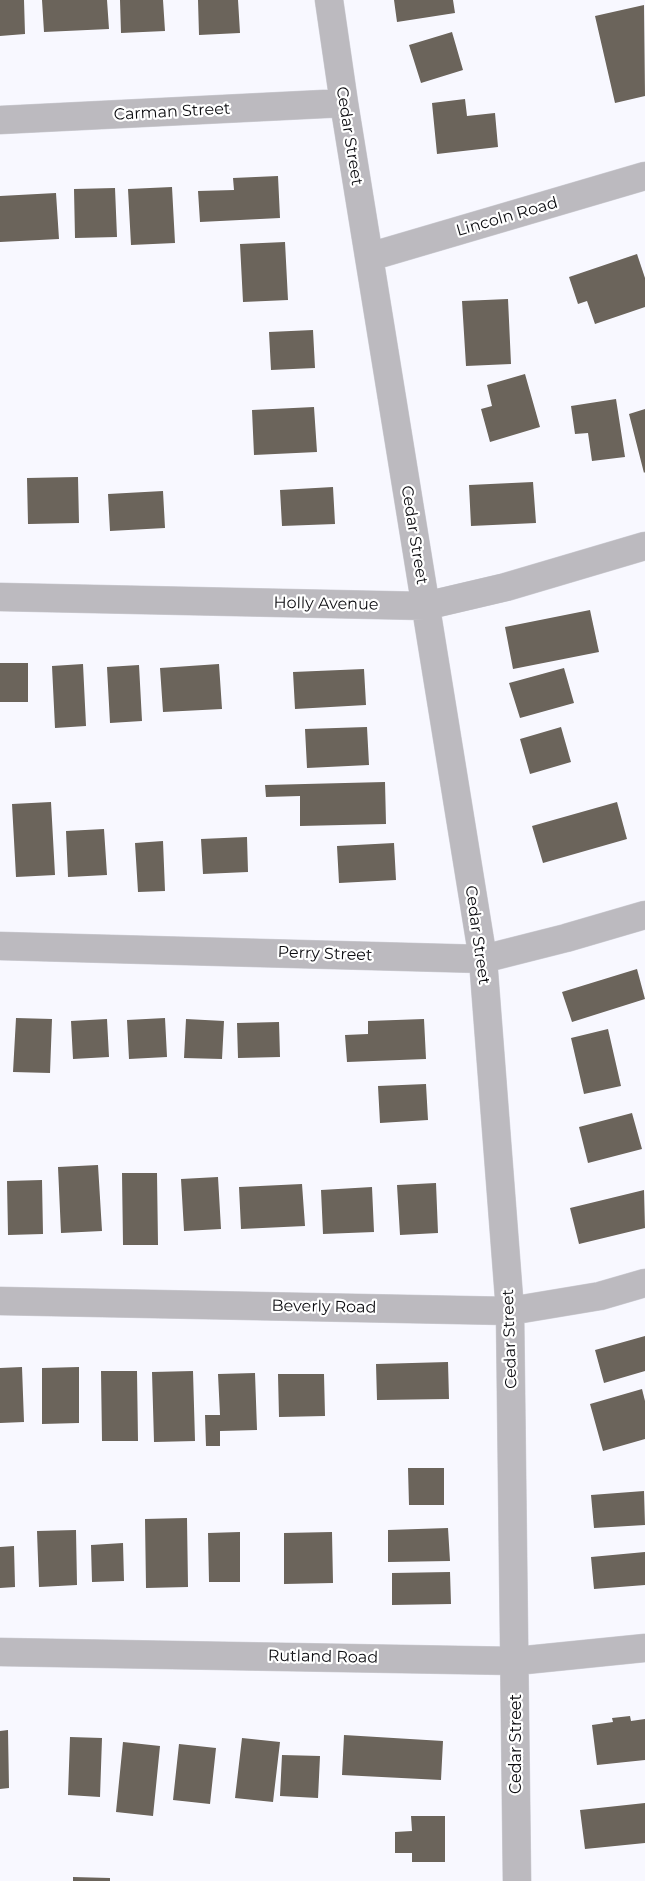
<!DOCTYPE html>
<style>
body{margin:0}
canvas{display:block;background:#f8f8ff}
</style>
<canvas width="645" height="1881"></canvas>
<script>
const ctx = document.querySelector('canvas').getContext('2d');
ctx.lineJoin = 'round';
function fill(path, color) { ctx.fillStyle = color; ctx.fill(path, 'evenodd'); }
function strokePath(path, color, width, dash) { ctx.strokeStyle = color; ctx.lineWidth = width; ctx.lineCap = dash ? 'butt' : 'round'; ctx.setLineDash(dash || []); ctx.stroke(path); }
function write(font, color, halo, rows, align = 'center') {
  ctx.font = font + ' Montserrat,sans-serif'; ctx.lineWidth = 4.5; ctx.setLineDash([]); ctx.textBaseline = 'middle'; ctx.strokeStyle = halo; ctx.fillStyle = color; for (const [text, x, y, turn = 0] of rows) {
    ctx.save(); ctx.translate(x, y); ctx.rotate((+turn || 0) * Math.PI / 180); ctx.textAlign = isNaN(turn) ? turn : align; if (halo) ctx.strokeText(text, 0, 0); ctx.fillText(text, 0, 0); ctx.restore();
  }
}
const building = new Path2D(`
 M0,0H24L25,34L0,36Z
 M42,0H107L109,29L44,32Z
 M120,0H163L165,31L121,33Z
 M198,0H238L240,33L199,35Z
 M394,0H453L455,13L397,22Z
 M644,5L645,96L615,103L595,16Z
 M452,32L463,70L421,83L409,45Z
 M465,99L467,116L495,113L498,147L437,154L432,103Z
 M278,176L280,218L200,222L198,191L234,190L233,178Z
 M172,187L175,243L131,245L128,189Z
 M115,188L117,237L75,238L74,189Z
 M56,193L59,239L0,242V196Z
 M285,242L288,300L243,302L240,244Z
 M637,254L645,278V307L595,324L587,301L578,304L569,277Z
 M508,299L511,364L466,366L462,301Z
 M313,330L315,368L271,370L269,332Z
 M525,374L540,427L490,442L481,409L492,406L487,385Z
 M616,399L625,457L592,461L588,433L575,434L571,406Z
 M314,407L317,452L254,455L252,410Z
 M645,409V472L644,473L629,414Z
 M78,477L79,523L28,524L27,478Z
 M533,482L536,523L471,526L469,485Z
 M333,487L335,524L282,526L280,490Z
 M163,491L165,528L110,531L108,494Z
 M590,610L599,652L513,669L505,627Z
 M0,663H28V702H0Z
 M83,664L86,726L55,728L52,666Z
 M219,664L222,709L163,712L160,668Z
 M139,665L142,721L110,723L107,667Z
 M564,668L574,703L520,718L509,683Z
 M364,669L366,705L295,709L293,672Z
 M367,727L369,765L307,768L305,729Z
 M561,727L571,762L530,774L520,739Z
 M385,782L386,824L300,826V796L266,797L265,785Z
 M51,802L55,875L16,877L12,804Z
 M617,802L627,839L543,863L532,826Z
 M104,829L107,875L68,877L66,831Z
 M247,837L248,872L203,874L201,839Z
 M163,841L165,891L138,892L135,843Z
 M394,843L396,880L339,883L337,846Z
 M637,969L645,999L572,1022L562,992Z
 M16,1018L52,1019L50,1073L13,1072Z
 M165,1018L167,1057L129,1059L127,1020Z
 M107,1019L109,1057L73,1059L71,1021Z
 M186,1019L224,1021L222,1059L184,1058Z
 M424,1019L426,1059L347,1062L345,1035L368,1034V1021Z
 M279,1022L280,1057L238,1058L237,1023Z
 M608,1029L621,1086L584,1094L571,1038Z
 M426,1084L428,1120L380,1123L378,1086Z
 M632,1113L642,1149L588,1163L579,1127Z
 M98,1165L102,1231L61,1233L58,1167Z
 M122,1173H157L158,1245H123Z
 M218,1177L221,1229L184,1231L181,1179Z
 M42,1180L43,1234L8,1235L7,1181Z
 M436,1183L438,1233L400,1235L397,1185Z
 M302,1184L305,1226L241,1229L239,1187Z
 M372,1187L374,1232L323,1234L321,1190Z
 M644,1190L645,1228L579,1244L570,1208Z
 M645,1336V1371L604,1383L595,1350Z
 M448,1362L449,1399L377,1400L376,1364Z
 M22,1367L24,1422L0,1423V1368Z
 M79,1367V1423L42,1424V1368Z
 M101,1371H137L138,1441H102Z
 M193,1371L195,1441L154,1442L152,1372Z
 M255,1373L257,1430L220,1431V1446H206L205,1415H220L218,1374Z
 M278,1374H324L325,1416L279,1417Z
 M642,1389L645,1401V1439L603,1451L590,1404Z
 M408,1468H444V1505H409Z
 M644,1491L645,1525L594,1528L591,1495Z
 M187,1518L188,1587L146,1588L145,1519Z
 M448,1528L450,1561L388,1562V1530Z
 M76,1530L77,1585L39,1587L37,1531Z
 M240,1532V1582H209L208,1533Z
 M332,1532L333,1583L284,1584V1533Z
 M123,1543L124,1581L92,1582L91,1545Z
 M14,1546L15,1587L0,1588V1547Z
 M645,1552V1585L594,1589L591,1557Z
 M450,1572L451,1604L392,1605V1573Z
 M630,1716L631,1721L645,1719V1760L597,1765L592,1725L613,1722L612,1718Z
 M8,1730L9,1788L0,1789V1731Z
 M344,1735L443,1741L441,1780L342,1775Z
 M70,1737L102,1738L100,1797L68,1795Z
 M242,1738L280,1742L273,1802L235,1798Z
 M123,1742L160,1746L153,1816L116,1812Z
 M179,1744L216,1748L210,1804L173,1800Z
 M282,1755L320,1756L318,1798L280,1796Z
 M645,1803V1843L585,1849L580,1810Z
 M411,1816H445V1862H412V1853H395V1832L412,1831Z
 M73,1877L110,1878V1881H73Z`);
const minor = new Path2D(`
 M329,0L344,103L483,959L510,1311L517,1881
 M0,120L344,103
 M369,257L645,176
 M0,597L425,606L506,587L645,546
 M0,946L483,959L566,938L645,915
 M0,1301L510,1311L600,1296L645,1283
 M0,1652L516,1661L645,1648`);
const streetNames = [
 ["Carman Street",172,112,-3],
 ["Cedar Street",349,136,81],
 ["Lincoln Road",507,217,-16],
 ["Cedar Street",414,535,81],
 ["Holly Avenue",326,604,1],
 ["Cedar Street",477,935,82],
 ["Perry Street",325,954,2],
 ["Beverly Road",324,1307,1],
 ["Cedar Street",510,1339,-92],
 ["Rutland Road",323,1657,1],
 ["Cedar Street",516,1744,-90]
];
fill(building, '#6b645b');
strokePath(minor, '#d2d2d9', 29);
strokePath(minor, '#bcbabf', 28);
write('16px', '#0b0b0f', '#fff', streetNames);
</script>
